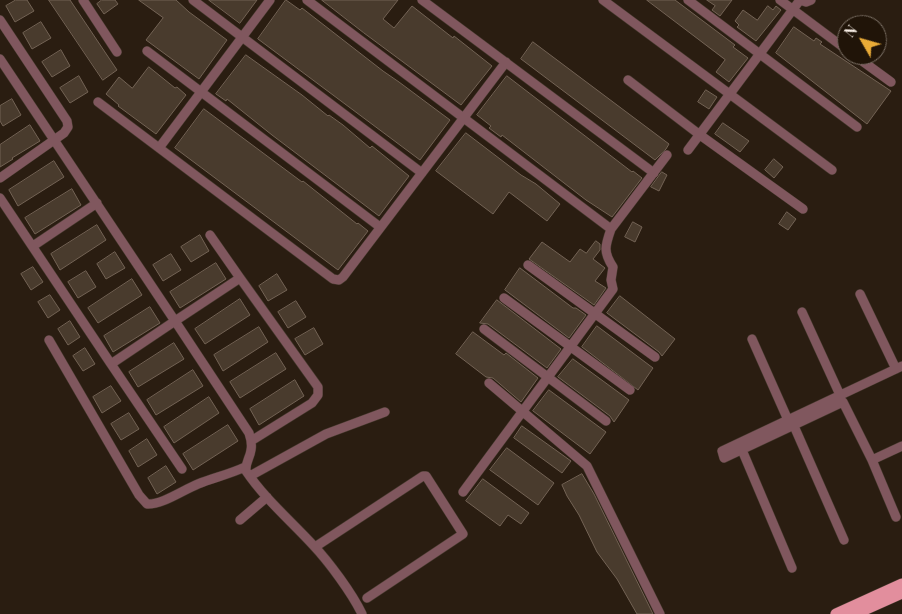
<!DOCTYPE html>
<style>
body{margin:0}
#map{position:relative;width:902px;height:614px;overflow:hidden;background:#2a1d11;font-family:"Playfair Display",serif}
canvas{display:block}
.north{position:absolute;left:837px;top:15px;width:50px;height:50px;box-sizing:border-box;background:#201408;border:1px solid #776c61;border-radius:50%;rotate:308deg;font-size:14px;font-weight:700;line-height:20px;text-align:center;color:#f9efe7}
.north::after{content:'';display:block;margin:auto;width:18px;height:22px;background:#e9ab37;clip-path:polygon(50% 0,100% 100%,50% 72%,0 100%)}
</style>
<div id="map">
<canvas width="902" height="614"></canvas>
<div class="north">N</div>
</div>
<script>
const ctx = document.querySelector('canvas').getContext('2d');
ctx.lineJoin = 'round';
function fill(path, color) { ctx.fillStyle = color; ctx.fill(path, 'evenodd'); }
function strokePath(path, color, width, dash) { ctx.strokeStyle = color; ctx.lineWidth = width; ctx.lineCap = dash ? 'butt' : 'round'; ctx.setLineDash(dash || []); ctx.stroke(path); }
const building = new Path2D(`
 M16,0H27L34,11L15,22L6,6Z
 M49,0H70L117,70L103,80Z
 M102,0H115L118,4L104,14L97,4Z
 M139,0H176L189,12L227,40L199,79L146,40L163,18Z
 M209,0H257L240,23Z
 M286,0L300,10L302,8L383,71L399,82L450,120L420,160L258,39Z
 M322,0H398L383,19L394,28L412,6L453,38L454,36L492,66L461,105L364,33Z
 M647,0H675L735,45L733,47L748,58L729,82L716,72L725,60Z
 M707,0H732L720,16L712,10L715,6Z
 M768,6L773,10L776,6L781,10L756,41L737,27L739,25L735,21L743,10L757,20Z
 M41,22L51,38L32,49L23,33Z
 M794,27L814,41L816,38L822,42L820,44L891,91L867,124L776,53Z
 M533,42L669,144L666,149L655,160L521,59Z
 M61,50L70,66L52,77L42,62Z
 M246,55L302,95L328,116L329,115L343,125L370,148L372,146L409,176L379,216L272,135L227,99L226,101L216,94Z
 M149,67L175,88L177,87L186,95L156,134L118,106L119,105L106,94L119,77L132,88Z
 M79,76L88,92L70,103L60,88Z
 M507,76L632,172L633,171L642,178L612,217L586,200L502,135L501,137L489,128L491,126L477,115Z
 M706,90L717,97L709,109L698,102Z
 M12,99L21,115L3,126L0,121V106Z
 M204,109L302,182L303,181L357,224L358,223L368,231L338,270L175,148Z
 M723,123L749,141L740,152L715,134Z
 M30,125L40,141L12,158L13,159L0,167V145Z
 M466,133L521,175L536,184L560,204L547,221L509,192L493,214L436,171Z
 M774,159L783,167L774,178L765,170Z
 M54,161L64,177L18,206L9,190Z
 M662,172L667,175L659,191L651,187Z
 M72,189L81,205L35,234L25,218Z
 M787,212L796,219L788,230L779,224Z
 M633,222L642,227L635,242L625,237Z
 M97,225L106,240L60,270L51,254Z
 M200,235L209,251L191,262L181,247Z
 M596,241L600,244V250L593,259L605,268L595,281L606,288L594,305L529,259L542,242L570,262L580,249L586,253Z
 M115,252L125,268L106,279L97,264Z
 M171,254L181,270L163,281L153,265Z
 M216,263L226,279L180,308L170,292Z
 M33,267L43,282L31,290L21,274Z
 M520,268L573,308H576L586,315L569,338L505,290Z
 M86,271L96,287L78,298L68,282Z
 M277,274L287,290L268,301L259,286Z
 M132,279L142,295L98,323L88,308Z
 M50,295L60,310L48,318L38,302Z
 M620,296L675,339L662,356L659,352L607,313Z
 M240,299L250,315L205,344L195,329Z
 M497,300L561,349L547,368L488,324L480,323Z
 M296,301L306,317L288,328L278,312Z
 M150,307L160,323L113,352L104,336Z
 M70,321L80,337L68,345L58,329Z
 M597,326L653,368L638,390L582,347Z
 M259,327L268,342L223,371L214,355Z
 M314,328L323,344L305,355L295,339Z
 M473,332L500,352L504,355L506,353L538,378L521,402L493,378L486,377L456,354Z
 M174,343L184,359L138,387L129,372Z
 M85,348L95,364L83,371L73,356Z
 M276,353L286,369L240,398L230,382Z
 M573,359L629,400L614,422L610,416L558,377Z
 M193,370L203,386L156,415L147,400Z
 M295,380L304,396L259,425L250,409Z
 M111,386L121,401L102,413L93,397Z
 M549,390L606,432L590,454L533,411Z
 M209,397L219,413L174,443L164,427Z
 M129,413L139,429L121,440L111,424Z
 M228,425L238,441L193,470L183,454Z
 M522,426L571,461L562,473L514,438Z
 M147,439L157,455L138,467L129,451Z
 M507,448L554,483L538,505L490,470Z
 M166,466L176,482L157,494L148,478Z
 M582,474L594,494L653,614H637L617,579L597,552L579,515L567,496L562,485Z
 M483,479L529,513L521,524L508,515L500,526L466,501Z`);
const minor = new Path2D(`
 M83,0L117,52
 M193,0L422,173
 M307,0L611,229
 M422,0L654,173
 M603,0L832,170
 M688,0L857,127
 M780,0L847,50
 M800,0L806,2L811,0
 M0,20L67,121L68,127L64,133L0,178
 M147,51L380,227
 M854,55L891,82
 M0,59L175,321L240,278L318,387V395L312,403L251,441
 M628,80L700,135L803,209
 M98,102L333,279L339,280L343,277L506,62
 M159,148L270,0
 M688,150L800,0
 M0,198L111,364L175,321L249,433C251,439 252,445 251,450C250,458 245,463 246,471C265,499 291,521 313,545C329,562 352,593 362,614
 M210,235L240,278
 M33,246L97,203
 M528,265L655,357
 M860,294L896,369
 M504,298L630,390
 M802,312L840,395
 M484,329L606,421
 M752,339L788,420
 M49,340L139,495L147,504C162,505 183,490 198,484C213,478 230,474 245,467
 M111,364L182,469
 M902,366L722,451L724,458L843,402L872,460L902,446
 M489,383L587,466L660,614
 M794,426L844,540
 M742,450L792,568
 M872,460L896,517
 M250,476L326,434L385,412
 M463,492L613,289L611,280L613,267C603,252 605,246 611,229L667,155
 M240,520L267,497
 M315,547L423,476H426L463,534L367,598`);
const major = new Path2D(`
 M836,614L902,584
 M855,614L902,593`);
fill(building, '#493b2d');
strokePath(building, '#736355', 1);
strokePath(minor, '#473a2f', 10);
strokePath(major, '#473a2f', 12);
strokePath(minor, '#80575e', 9);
strokePath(major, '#e28e9d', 11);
</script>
